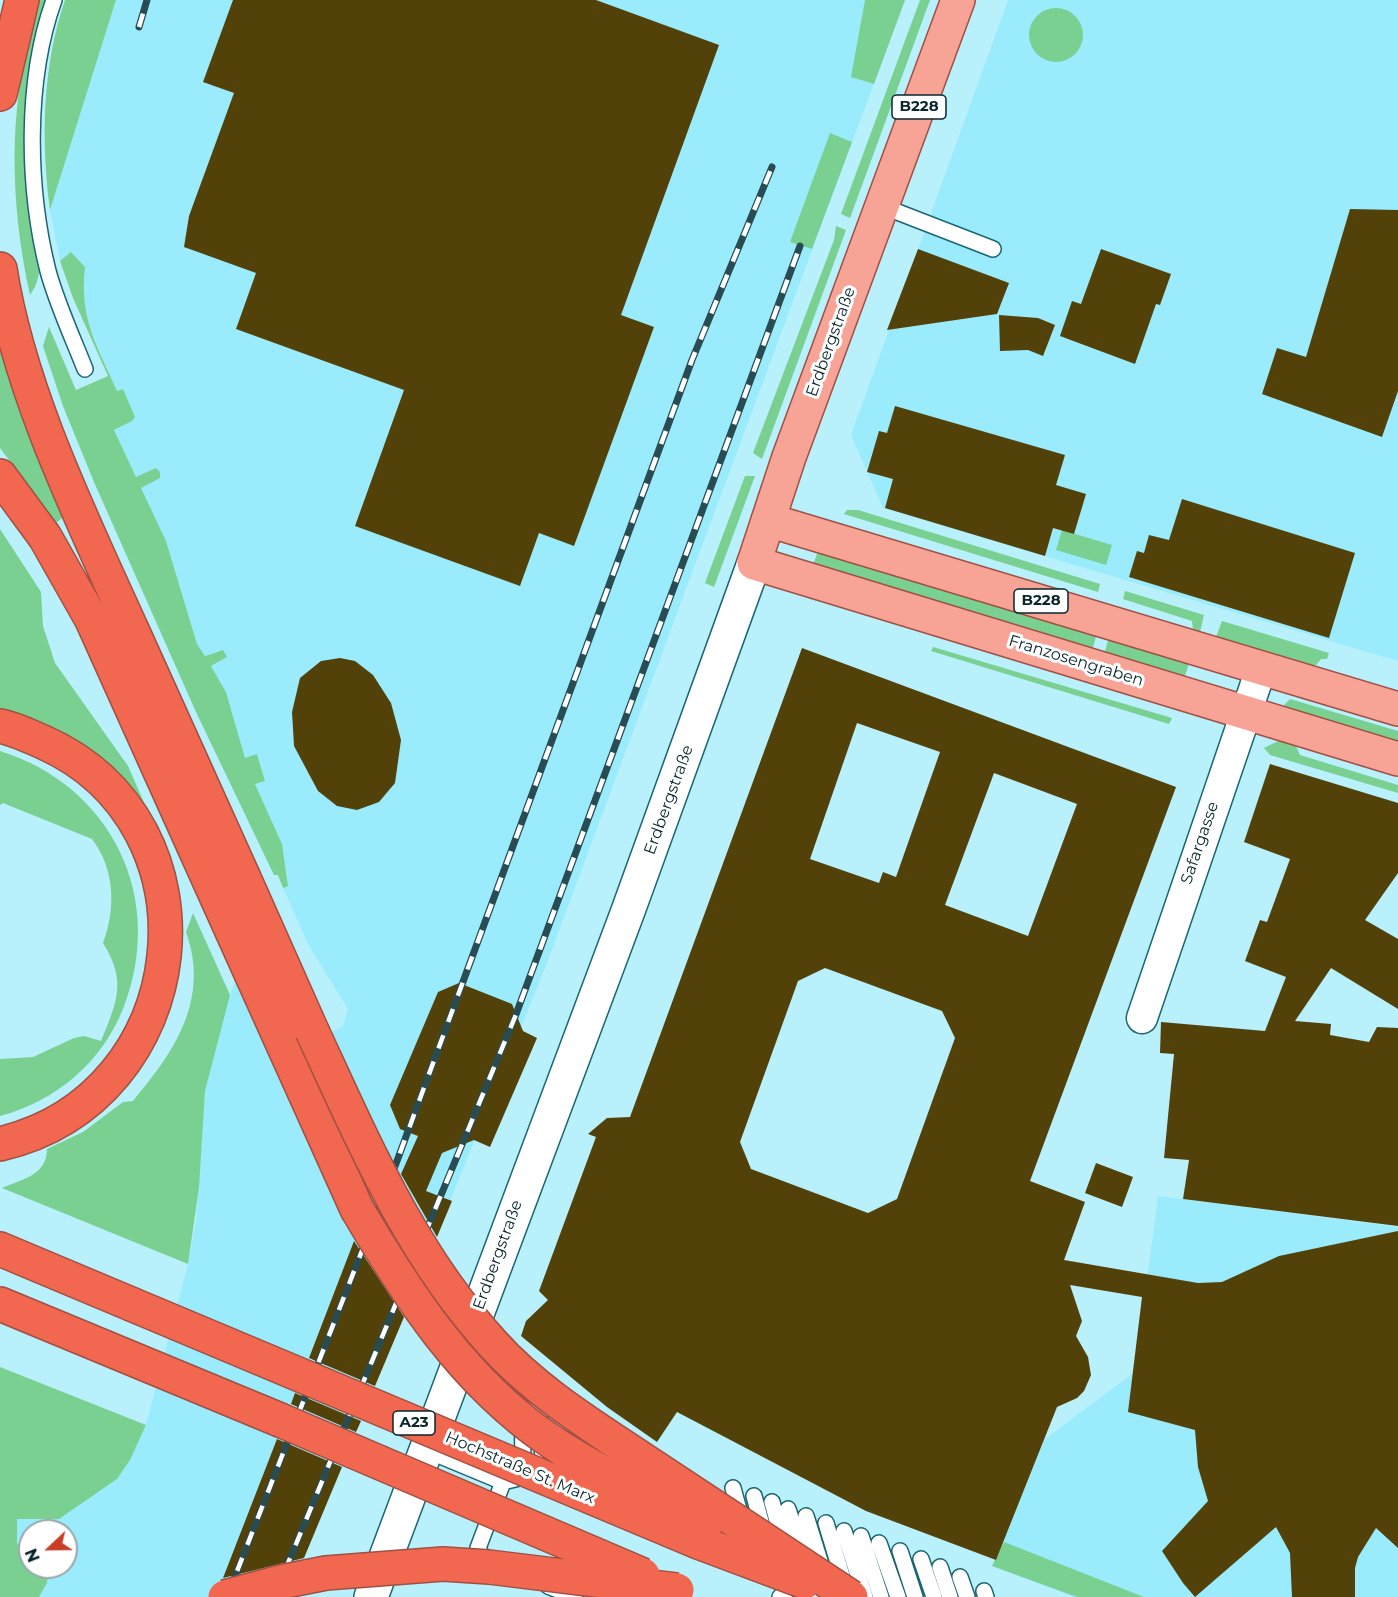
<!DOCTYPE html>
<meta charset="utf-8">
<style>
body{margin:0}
#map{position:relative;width:1398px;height:1597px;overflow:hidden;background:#b8f0fb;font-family:Montserrat,sans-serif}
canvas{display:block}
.north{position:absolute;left:18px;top:1519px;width:60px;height:60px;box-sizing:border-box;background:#fff;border:2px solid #9ca8aa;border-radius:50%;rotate:248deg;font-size:16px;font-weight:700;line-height:24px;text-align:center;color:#07262b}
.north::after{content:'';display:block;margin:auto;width:21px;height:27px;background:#c93e28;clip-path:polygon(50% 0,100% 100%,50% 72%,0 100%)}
</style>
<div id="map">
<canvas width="1398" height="1597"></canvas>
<div class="north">N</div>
</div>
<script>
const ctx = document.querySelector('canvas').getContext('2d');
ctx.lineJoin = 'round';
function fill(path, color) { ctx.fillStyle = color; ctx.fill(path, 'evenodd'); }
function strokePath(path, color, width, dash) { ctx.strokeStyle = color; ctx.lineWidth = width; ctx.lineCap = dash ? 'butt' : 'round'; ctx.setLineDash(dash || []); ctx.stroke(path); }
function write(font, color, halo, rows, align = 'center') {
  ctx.font = font + ' Montserrat,sans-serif'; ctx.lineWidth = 6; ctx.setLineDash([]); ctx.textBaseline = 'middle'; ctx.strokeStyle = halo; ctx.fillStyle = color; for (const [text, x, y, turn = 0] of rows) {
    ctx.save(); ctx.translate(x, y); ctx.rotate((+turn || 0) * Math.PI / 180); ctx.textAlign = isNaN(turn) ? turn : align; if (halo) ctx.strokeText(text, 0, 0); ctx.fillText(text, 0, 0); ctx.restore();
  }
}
const built = new Path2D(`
 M116,0H905L544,971L288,1597H39L47,1583L48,1567H66V1531H30V1547L17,1544V1519H59L117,1479L130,1460L146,1425L188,1264L196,1221L205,1091L209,1072L230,995L251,939L299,1046L343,1027L348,1009L309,946L283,888L288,885L282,844L255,784L265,780L258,755L245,758L226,692L211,666L227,657L220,650L205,656L197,644L166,541L140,487L160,478L156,468L136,477L114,430L132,421L123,389L117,391L85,317L83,287L85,267L72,252L60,261L50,210Z
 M1008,0H1398V661L883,508L851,435Z
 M1158,1196L1398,1227V1597H1074L992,1566L1045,1439L1135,1372Z`);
const green = new Path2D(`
 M37,0H45C22,73 21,144 33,219C37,244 47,273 30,295C14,222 9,145 22,72C26,48 32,24 37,0Z
 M65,0H116L50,210C41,141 42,67 65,0Z
 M865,0H905L874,84L851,77Z
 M920,0H930L850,218L841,214Z
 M1029 35a27 27 0 1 1 54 0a27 27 0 1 1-54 0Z
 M830,133L852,142L812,249L790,242Z
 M836,226L846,230L762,459L753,453L834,240Z
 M71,252L85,267C79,320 97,344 117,391L123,389L135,417L132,421L114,430L136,477L156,468L160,472V478L141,488L166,541L197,644L205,656L223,650L227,657L211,666L226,692L245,758L257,754L265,781L255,784L282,844L288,886L283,888L278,875H274L196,712L94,482L63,406L43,346L49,327L76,390L108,376L73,298L60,261Z
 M0,336L68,522L62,518L56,523L0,448Z
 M745,476H755L714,587L705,583Z
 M847,510H858L1100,584L1098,592L844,514Z
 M0,529L41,592L43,626L55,663L128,766L157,832L0,712Z
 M1062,530L1112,545L1106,565L1056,550Z
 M819,548L1097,633L1092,651L812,568Z
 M1125,591L1204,615L1200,632L1193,629L1192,621L1123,599Z
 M1222,621L1329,653L1327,659H1321L1316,665H1311L1216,637Z
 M1109,637L1190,660L1184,679L1104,655Z
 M933,647L1172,718L1169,724L931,651Z
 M1290,699L1398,731V743L1288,709L1284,705Z
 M1280,740L1294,742L1300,755L1398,785V793L1270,755L1264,748Z
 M0,751C112,786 167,899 123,1009C101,1063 56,1101 0,1116V1059L33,1057L74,1038L84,1036L101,1041C117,1002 127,981 103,943C116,909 115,869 92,839L3,803L0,805Z
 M193,913L230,995L205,1091L199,1187L188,1264L2,1188C23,1179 47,1175 47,1149L83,1132L123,1102L133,1101C175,1051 210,999 186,932Z
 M0,1367L146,1425L130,1460L117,1479L59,1519H17V1544L30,1547V1567L48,1569L47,1583L39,1597H0Z
 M1004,1542L1144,1597H1077L992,1566Z`);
const building = new Path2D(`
 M233,0H596L719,45L621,315L654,327L574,546L539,533L520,586L355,526L404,390L236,329L256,273L184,247L189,216L234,93L203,82Z
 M1350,209L1398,210V391L1382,437L1262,394L1277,348L1306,357Z
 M918,249L1009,283L997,314L887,330Z
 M1101,249L1171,274L1160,305L1156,304L1135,364L1060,336L1072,301L1081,304Z
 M999,315L1038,318L1055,325L1043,356L1028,350L1000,351Z
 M895,406L1065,455L1056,485L1086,494L1074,534L1053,528L1045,556L885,508L893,479L867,472L879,431L887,433Z
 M1182,499L1355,553L1329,638L1129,577L1137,551L1144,553L1149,535L1169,540Z
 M802,648L1176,787L1030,1181L1085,1202L1064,1260L1198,1283L1222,1282L1279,1256L1398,1231V1548L1376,1528L1358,1557L1355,1568V1597H1292L1290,1553L1276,1527L1195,1597L1183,1583L1162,1551L1208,1501L1198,1467L1195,1430L1128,1412L1142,1297L1070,1285L1082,1321L1076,1336L1088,1357L1091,1375L1084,1391L1077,1398L1057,1407L996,1560L866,1511L677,1412L657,1442L607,1407L521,1336L526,1321L548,1300L539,1291L596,1137L588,1134L607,1118L630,1117ZM857,723L940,752L896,877L883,872L879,883L810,859ZM994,773L1077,804L1028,936L945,905ZM825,968L942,1011L955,1038L897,1199L868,1213L751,1169L740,1142L798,981Z
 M340,658L355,661L373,675L391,703L401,740L395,783L379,802L357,810L337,806L318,791L294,746L292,712L300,678L321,661Z
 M1270,764L1398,803V873L1365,920L1398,939V1009L1331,968L1295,1021L1331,1024L1330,1035L1369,1042L1377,1027L1398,1028V1226L1183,1199L1189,1160L1164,1158L1174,1054L1160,1053L1161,1022L1265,1031L1286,977L1245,961L1260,920L1267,922L1290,859L1244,842Z
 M459,983L512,1004L523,1031L537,1038L490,1147L474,1140L442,1153L426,1191L452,1201L437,1237L401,1174L418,1136L400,1129L390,1105L438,992Z
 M1096,1163L1133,1177L1122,1207L1085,1193Z
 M354,1241L404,1317L375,1386L309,1358Z
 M295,1393L361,1421L356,1432L291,1404Z
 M277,1439L342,1467L304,1558L223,1578Z`);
const lane = new Path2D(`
 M54,0C25,81 27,187 48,271C57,304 72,336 85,369
 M882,206L993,249
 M522,1375L523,1471
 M537,1390L545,1480
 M426,1450L503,1482L523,1477L528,1479
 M733,1488L742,1521
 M754,1496L765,1536
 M772,1502L785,1549
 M788,1509L817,1597
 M806,1516L824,1574
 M826,1523L846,1589
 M844,1531L865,1597
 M861,1536L881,1597
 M879,1543L898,1597
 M900,1551L915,1597
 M921,1559L934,1597
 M492,1563L484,1560L478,1548L503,1482
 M940,1567L950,1597
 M960,1577L967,1597
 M548,1586L575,1597
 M984,1591L986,1597
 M780,1597L788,1590`);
const street = new Path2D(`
 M1142,1018L1261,669`);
const secondary = new Path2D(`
 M371,1597L628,911L754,563`);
const primary = new Path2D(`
 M958,0L789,457L754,563L1398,759
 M768,520L1398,709`);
const highway = new Path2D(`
 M0,94L22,0
 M0,269C19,391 81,517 132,630C192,763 253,897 312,1031
 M0,476L45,537L92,620L357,1209
 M0,726C15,729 29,736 43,742C227,824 196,1098 0,1144
 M0,1249L131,1304
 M0,1304L280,1420`);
const rail = new Path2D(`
 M139,27L147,0
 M227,1597L397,1161L692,360L772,167
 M274,1597L515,1017L800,246`);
const highwayBridge = new Path2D(`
 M312,1031C363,1141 410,1253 493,1344C537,1393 596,1428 651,1465C718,1509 785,1553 851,1597
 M357,1209C408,1296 464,1382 549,1440C597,1473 654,1498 706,1524
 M131,1304L698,1542L805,1582
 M280,1420L643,1575
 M225,1597L281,1582L326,1573L443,1564L489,1567L677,1590`);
const shields = [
 [919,107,54],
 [1041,601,54],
 [414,1423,42]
];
const shieldNames = [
 ["B228",919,107],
 ["B228",1041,601],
 ["A23",414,1423]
];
const streetNames = [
 ["Erdbergstraße",831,342,-70],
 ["Franzosengraben",1076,661,17],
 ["Erdbergstraße",669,800,-70],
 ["Safargasse",1200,843,-71],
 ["Erdbergstraße",498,1255,-70],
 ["Hochstraße St. Marx",520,1468,23]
];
fill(built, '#9aecfd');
fill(green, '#79d091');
fill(building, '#52420a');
strokePath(lane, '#1a6673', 18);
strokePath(street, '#1a6673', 33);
strokePath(secondary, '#1a6673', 36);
strokePath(primary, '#a05043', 36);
strokePath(highway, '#a05043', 36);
strokePath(lane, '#fff', 15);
strokePath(street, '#fff', 30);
strokePath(secondary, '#fff', 33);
strokePath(primary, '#f7a496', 33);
strokePath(highway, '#f26750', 33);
strokePath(rail, '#294c53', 7);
strokePath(rail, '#fff', 4.5, [14]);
strokePath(highwayBridge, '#a05043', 36, []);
strokePath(highwayBridge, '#f26750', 33);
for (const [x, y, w] of shields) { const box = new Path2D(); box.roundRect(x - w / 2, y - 12, w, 24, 4.5); ctx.fillStyle = '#fff'; ctx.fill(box); strokePath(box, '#07262b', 1.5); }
write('bold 15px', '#07262b', null, shieldNames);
write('16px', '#07262b', '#fff', streetNames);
</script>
